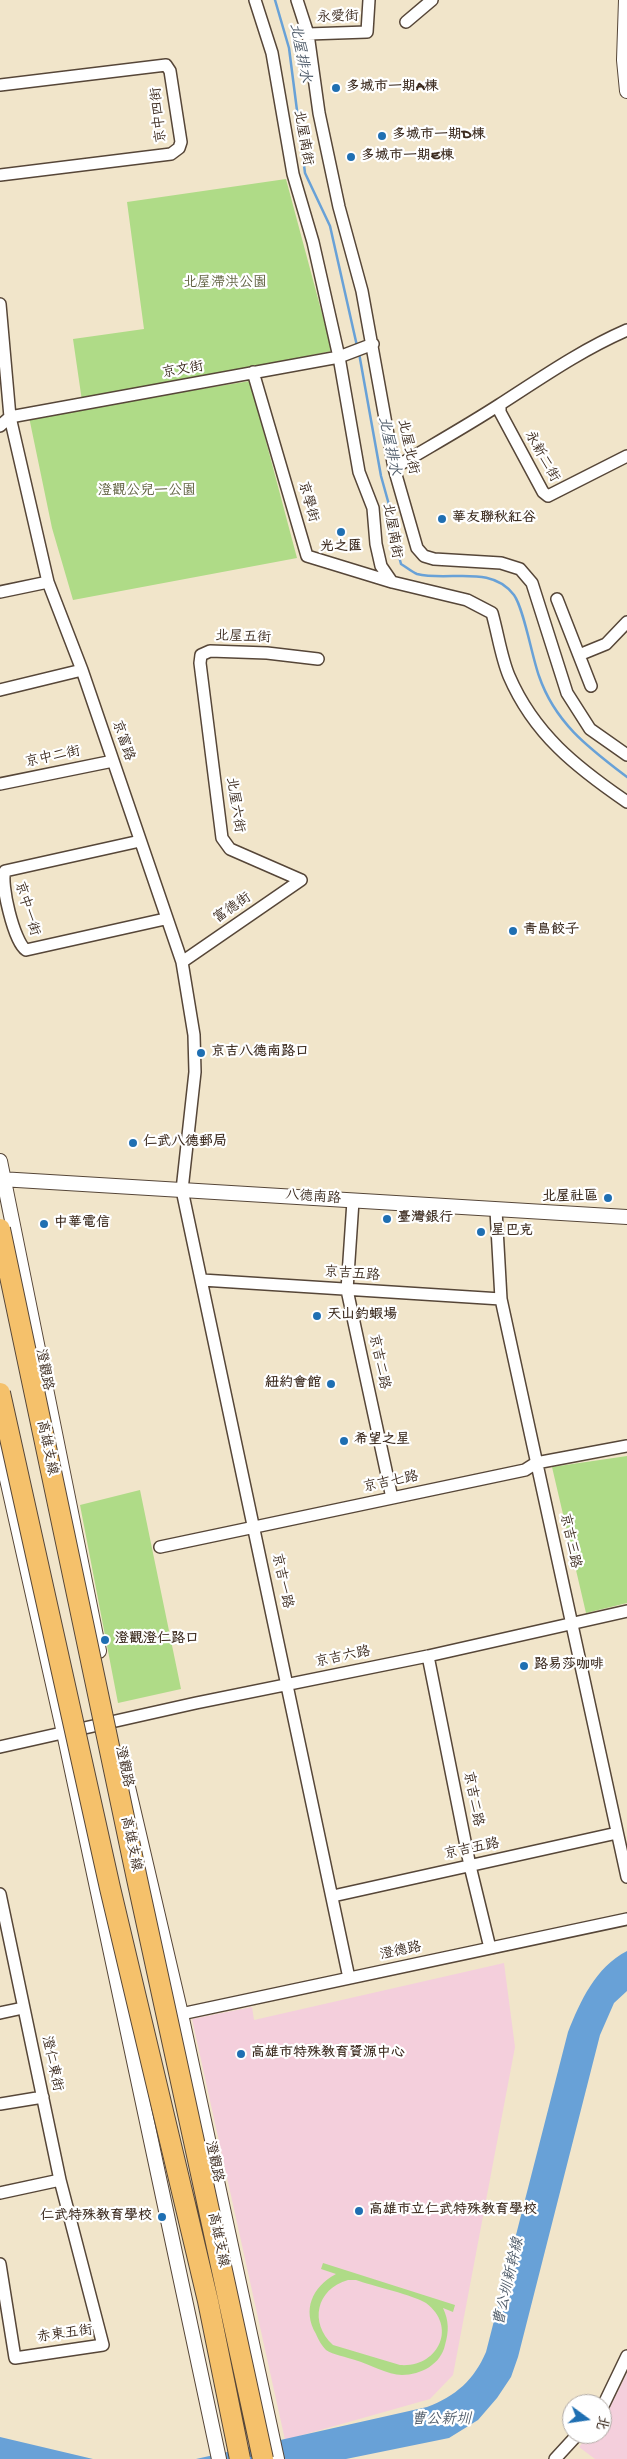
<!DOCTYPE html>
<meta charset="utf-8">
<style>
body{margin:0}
#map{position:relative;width:627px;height:2459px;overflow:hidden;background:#f1e5ca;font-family:"Gochi Hand","LXGW WenKai TC",sans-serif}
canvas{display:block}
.north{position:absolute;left:562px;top:2394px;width:50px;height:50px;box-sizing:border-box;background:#fff;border:1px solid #b1aaa5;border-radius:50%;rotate:104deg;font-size:14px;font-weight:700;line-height:20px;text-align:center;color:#3b2a1e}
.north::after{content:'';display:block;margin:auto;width:18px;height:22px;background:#1f6fb2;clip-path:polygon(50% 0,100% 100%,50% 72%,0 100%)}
</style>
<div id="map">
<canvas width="627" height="2459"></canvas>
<div class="north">北</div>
</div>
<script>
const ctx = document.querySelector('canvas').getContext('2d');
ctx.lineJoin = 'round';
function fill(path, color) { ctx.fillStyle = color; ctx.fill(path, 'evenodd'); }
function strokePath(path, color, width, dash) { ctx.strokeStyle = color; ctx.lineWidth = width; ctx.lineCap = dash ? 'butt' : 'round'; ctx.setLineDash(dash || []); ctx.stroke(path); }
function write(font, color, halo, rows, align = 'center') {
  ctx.font = font + ' "Gochi Hand","LXGW WenKai TC",sans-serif'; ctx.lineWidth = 4.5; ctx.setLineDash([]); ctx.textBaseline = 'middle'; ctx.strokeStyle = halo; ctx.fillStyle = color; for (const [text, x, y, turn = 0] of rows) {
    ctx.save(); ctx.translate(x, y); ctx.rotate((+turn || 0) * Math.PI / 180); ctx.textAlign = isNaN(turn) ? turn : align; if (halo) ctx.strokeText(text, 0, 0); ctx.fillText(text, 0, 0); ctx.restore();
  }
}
const built = new Path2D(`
 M504,1963L515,2047L453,2375L430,2399L285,2440L192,2019L252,2007L254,2020Z
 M627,2373V2459H595L579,2447L590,2434H602V2418L609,2409Z`);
const green = new Path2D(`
 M286,179L332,351L82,401L73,339L144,329L127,202Z
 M250,381L297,558L73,600L52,528L29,417Z
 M627,1456V1603L586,1613L552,1467Z
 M140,1490L181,1689L118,1703L80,1505Z
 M323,2263L455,2305L453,2312L443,2308C449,2321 449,2331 445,2345C441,2364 421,2375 402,2375C388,2375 369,2364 355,2360C347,2357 333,2355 326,2350C322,2346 318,2339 316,2334C302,2310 312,2287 336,2274L321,2269ZM348,2280H356C370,2285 416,2296 426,2303C458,2327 438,2368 400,2365L333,2345C309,2323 316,2289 348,2280Z`);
const water = new Path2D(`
 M627,1951V1991L614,2003L600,2035L518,2357L511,2377L497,2398L478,2420L449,2438L346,2459H196L427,2407C456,2396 474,2380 486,2352L568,2032C581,2000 595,1968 627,1951Z
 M0,2437L93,2459H0Z`);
const stream = new Path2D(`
 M275,0L289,48L305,173L330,226L357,346
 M359,353L381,476L391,512L393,534L401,564C406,567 412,572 417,574C449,582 491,564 514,595C524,609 532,657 539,676C555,723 589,748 627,777`);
const minor = new Path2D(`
 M255,0L272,53L293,174L313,242L339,357L359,472L373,508L376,544L381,566L392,582L467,600L492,613C498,634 501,657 509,676C534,734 576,767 627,802
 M297,0L308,34L319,113L339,207L362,291L394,468L417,548L424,556L434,559L501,563L520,569L532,583L567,693L590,729L627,755
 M406,22L432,0
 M308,34L367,32L369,0
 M0,85L166,65L170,71L181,142L179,148L171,154L0,175
 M0,304L10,417L48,582L82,670L182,962L194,1035L195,1072L182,1190L349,1978
 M253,372L307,556L392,582
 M500,405V412L543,492L548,496L627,456
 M0,426L10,417L339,357L373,344
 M394,468C429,447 465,427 499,405C541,378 581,350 627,330
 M0,592L48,582
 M557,599L591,686
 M579,655L606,644L627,622
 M0,690L82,670
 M0,784L113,761
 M140,841L5,871C0,883 14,942 26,950L165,919
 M301,880L230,849L222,838L200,663L201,655L210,651L267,653L318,659
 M182,962L301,880
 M353,1201L347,1290L392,1498
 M496,1210L501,1299L627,1877
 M202,1280L501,1299
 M160,1547L525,1470L536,1463L627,1446
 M428,1656L470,1866L490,1948
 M0,1747L196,1703L428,1656L627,1611
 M0,1894L60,2180L0,2193
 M333,1896L617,1833
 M0,2013L23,2008
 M181,2014L627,1919
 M0,2104L43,2097
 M0,2264L15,2358L103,2345L60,2180
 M602,2408L627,2356
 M555,2459L578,2434`);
const tertiary = new Path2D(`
 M626,0L624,60L627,91
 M0,1161L99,1651
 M0,1179L627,1217
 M0,1448L64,1733L219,2459
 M128,1787L181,2014L277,2459`);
const motorwayBridge = new Path2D(`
 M0,1229L137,1879L263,2459
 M0,1393L110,1888L208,2301L240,2459`);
const markers = [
 [336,88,5,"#1f6fb2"],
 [382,136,5,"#1f6fb2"],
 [351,157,5,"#1f6fb2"],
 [442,519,5,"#1f6fb2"],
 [341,532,5,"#1f6fb2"],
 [513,931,5,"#1f6fb2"],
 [201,1053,5,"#1f6fb2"],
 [133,1143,5,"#1f6fb2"],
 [608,1198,5,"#1f6fb2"],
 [387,1219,5,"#1f6fb2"],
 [44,1224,5,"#1f6fb2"],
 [481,1232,5,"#1f6fb2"],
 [317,1316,5,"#1f6fb2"],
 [331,1384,5,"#1f6fb2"],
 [344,1441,5,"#1f6fb2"],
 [105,1640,5,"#1f6fb2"],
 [524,1666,5,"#1f6fb2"],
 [241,2054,5,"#1f6fb2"],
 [359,2211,5,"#1f6fb2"],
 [162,2217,5,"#1f6fb2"]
];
const streetNames = [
 ["永愛街",338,18,-2],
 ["京中四街",160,115,-96],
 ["北屋南街",302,138,80],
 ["京文街",183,371,-10],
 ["北屋北街",407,447,78],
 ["永新二街",541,457,61],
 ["京學街",307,502,74],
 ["北屋南街",391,531,80],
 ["北屋五街",243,638,2],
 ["京富路",122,741,71],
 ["京中二街",53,758,-12],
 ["北屋六街",234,805,81],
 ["京中一街",26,909,73],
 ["富德街",233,909,-35],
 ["八德南路",313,1198,4],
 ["京吉五路",352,1275,4],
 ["京吉二路",378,1362,78],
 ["澄觀路",43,1370,79],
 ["高雄支線",46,1448,78],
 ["京吉七路",391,1483,-12],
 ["京吉三路",569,1541,78],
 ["京吉一路",281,1581,78],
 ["京吉六路",343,1658,-12],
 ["澄觀路",123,1767,78],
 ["京吉二路",472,1799,79],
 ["高雄支線",130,1844,78],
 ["京吉五路",472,1850,-12],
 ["澄德路",401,1952,-12],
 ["澄仁東街",51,2064,78],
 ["澄觀路",213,2162,78],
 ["高雄支線",217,2240,78],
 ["赤東五街",65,2335,-8]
];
const poiNames = [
 ["多城市一期A棟",346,88],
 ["多城市一期D棟",392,136],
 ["多城市一期E棟",361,157],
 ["華友聯秋紅谷",452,519],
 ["光之匯",341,548,"center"],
 ["青島餃子",523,931],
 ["京吉八德南路口",211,1053],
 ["仁武八德郵局",143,1143],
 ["北屋社區",598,1198,"right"],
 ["臺灣銀行",397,1219],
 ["中華電信",54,1224],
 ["星巴克",491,1232],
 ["天山釣蝦場",327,1316],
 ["紐約會館",321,1384,"right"],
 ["希望之星",354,1441],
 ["澄觀澄仁路口",115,1640],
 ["路易莎咖啡",534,1666],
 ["高雄市特殊教育資源中心",251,2054],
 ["高雄市立仁武特殊教育學校",369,2211],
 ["仁武特殊教育學校",152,2217,"right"]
];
const parkNames = [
 ["北屋滯洪公園",225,284],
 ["澄觀公兒一公園",147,492]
];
const waterNames = [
 ["北屋排水",299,53,79],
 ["北屋排水",388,446,78],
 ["曹公圳新幹線",510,2282,-77],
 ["曹公新圳",441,2421]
];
fill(built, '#f4cfdc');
fill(green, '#afdb87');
fill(water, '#68a1d7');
strokePath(stream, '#68a1d7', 2.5);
strokePath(minor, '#564638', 14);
strokePath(tertiary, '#564638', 16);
strokePath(minor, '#fff', 11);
strokePath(tertiary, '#fff', 14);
strokePath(motorwayBridge, '#564638', 22, []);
strokePath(motorwayBridge, '#f5c16b', 20);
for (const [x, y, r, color] of markers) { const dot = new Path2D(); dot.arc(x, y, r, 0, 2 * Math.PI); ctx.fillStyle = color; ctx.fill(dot); strokePath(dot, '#fff', 2); }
write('14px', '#3b2a1e', '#fff', streetNames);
write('bold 14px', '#3b2a1e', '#fff', poiNames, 'left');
write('14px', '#5e5f3e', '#fff', parkNames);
write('italic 15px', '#4d5a68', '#fff', waterNames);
</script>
